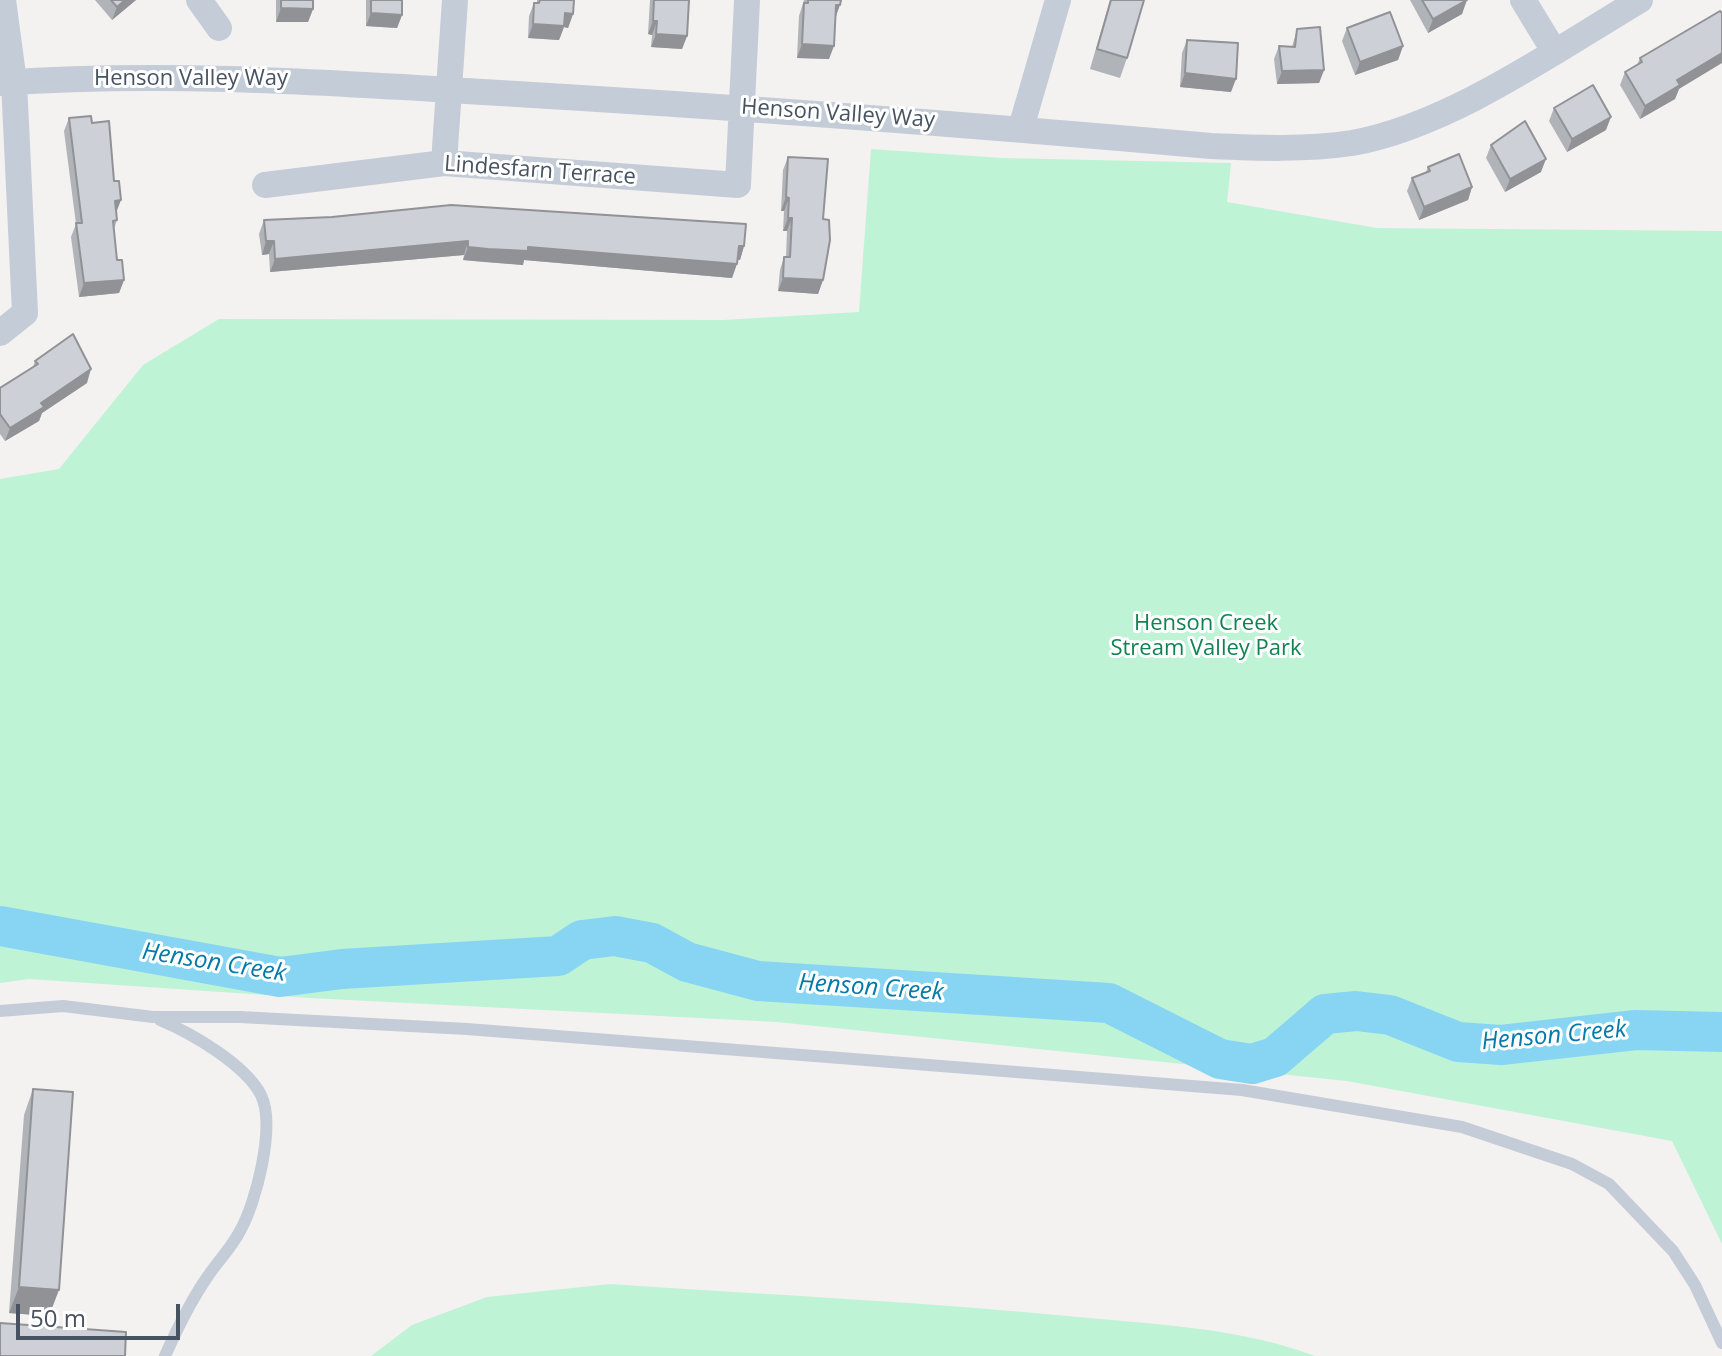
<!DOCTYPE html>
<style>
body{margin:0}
#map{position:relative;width:1722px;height:1356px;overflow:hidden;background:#f4f1f1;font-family:"Open Sans",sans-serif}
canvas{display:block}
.scale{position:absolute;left:16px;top:1304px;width:164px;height:36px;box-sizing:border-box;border:4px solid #475360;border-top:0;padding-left:10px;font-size:24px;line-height:28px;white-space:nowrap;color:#475360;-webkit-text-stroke:6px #fff;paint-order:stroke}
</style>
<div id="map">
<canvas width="1722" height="1356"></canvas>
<div class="scale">50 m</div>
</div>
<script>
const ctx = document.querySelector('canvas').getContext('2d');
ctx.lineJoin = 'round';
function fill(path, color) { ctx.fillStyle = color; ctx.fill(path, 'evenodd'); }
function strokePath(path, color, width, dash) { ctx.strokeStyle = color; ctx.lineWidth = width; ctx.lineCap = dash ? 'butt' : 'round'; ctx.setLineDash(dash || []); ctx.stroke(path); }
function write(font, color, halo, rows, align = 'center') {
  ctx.font = font + ' "Open Sans",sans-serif'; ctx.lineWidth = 6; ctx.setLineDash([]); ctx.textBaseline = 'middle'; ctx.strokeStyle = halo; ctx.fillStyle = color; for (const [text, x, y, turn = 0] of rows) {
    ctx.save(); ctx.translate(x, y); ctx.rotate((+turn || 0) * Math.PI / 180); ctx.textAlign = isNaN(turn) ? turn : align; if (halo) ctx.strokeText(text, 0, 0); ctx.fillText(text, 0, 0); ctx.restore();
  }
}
const green = new Path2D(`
 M871,149L1002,158L1231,163L1227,202L1377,228L1722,231V1244L1672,1141L1347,1081L777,1022L310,998L29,979L0,983V479L59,469L143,365L219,319L723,320L859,312Z
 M610,1284C769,1295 929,1302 1089,1318C1164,1325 1244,1329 1315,1356H371L412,1325L487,1297Z`);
const river = new Path2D(`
 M0,926L280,977L342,969L558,956L582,940L615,936L652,943L687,962L758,981L1109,1003L1220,1059L1252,1064L1275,1057L1325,1014L1356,1011L1390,1015L1458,1042L1501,1045L1636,1030L1722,1032`);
const lane = new Path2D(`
 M0,1011L63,1006L153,1017H240L467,1029L853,1059L1242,1090L1462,1127L1572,1164L1609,1184L1673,1251L1695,1285L1722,1343
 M160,1020C191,1033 245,1064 261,1095C276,1126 256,1203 240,1231C232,1247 218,1261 208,1276C191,1300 177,1329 165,1356`);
const street = new Path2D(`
 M199,0L219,28
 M1523,0L1554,51
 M0,83C168,71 332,83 500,93C737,107 974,125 1211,146C1258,148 1305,150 1352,143C1449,126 1556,50 1640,0
 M1021,128L1058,0
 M444,163L455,0
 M265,185L444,163L738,185L747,0
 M0,333L25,313L14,82L3,0`);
const wall = new Path2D(`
 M95,0H136L112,20Z
 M276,0H313V9L308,22H276Z
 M366,0H402V15L397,28L366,26Z
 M537,0H574L573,14L568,28L564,27L559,40L528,38L529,16L534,3H537Z
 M650,0H689L687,36L682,49L651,47L652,35L648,34Z
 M804,0H841L835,19L829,59L797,58L799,16Z
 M1110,0H1144L1127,58L1120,78L1090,69Z
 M1410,0H1466L1462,14L1428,33Z
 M1347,28L1403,46L1398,60L1355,75L1342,41Z
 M1297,29L1324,70L1319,83L1277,84L1274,59L1279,46L1292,47Z
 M1187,40L1231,92L1180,87L1182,53Z
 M1640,58L1679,89L1675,99L1640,119L1620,85L1625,72L1637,65Z
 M1554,108L1606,130L1567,152L1549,121Z
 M69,118L92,123L116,212L117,220L114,229L117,260L124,280L119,293L79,297L71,237L76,224L64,131Z
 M1491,145L1541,172L1505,192L1486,158Z
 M788,157L823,219V280L818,294L778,291L780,270L784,257H786L787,231H783L784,211H781L783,170Z
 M1428,167L1472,187L1468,200L1419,220L1407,191L1412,178L1426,172Z
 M264,220L744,246L740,260L738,259L732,278L524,260L523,265L483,262L463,260L464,255L270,272L269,254L262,255L259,234Z
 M35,361L87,383L42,413L39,421L5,441L0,434V388L33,367Z
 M33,1089L49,1316L9,1313L24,1115Z`);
const shadedWall = new Path2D(`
 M125,0H136L112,20L117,7Z
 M1467,0L1462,14L1428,33L1433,19Z
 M836,5H840L835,19Z
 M281,8L313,9L308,22H276Z
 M371,13L402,15L397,28L366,26Z
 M565,13L573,14L568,28L564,27L559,40L528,38L533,24Z
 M653,21H657L652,35L648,34Z
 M656,34L687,36L682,49L651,47Z
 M802,44L834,46L829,59L797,58Z
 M1403,46L1398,60L1355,75L1360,62Z
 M1722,53V63L1679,89L1675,99L1640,119L1645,106L1677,80Z
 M1324,70L1319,83L1277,84L1282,71Z
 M1185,73L1236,79L1231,92L1180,87Z
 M1611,117L1606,130L1567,152L1572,139Z
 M1546,159L1541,172L1505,192L1510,179Z
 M1472,187L1468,200L1419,220L1424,207Z
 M786,197L789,198L784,211H781Z
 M121,200L116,213L115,201Z
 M788,218H792L787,231H783Z
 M266,241H274L269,254L262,255Z
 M468,241L464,255L270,272L275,259Z
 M739,246H744L740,260L734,259Z
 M468,247H528L737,264L732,278L524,260L523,265L463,260Z
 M783,278L823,280L818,294L778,291Z
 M124,280L119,293L79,297L84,283Z
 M91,369L87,383L42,413L39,421L5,441L10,428L41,403Z
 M19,1287L59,1290L49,1316L9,1313Z`);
const building = new Path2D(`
 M111,0H125L117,7Z
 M281,0H313V9L281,8Z
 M371,0H402V15L371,13Z
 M540,0H574L573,14L565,13L564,26L533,24L534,3H539Z
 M654,0H689L687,36L656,34L657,21H653Z
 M808,0H841L840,5H836L834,46L802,44L804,3H808Z
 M1111,0H1144L1127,58L1097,49Z
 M1422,0H1467L1433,19Z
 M1720,11L1722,13V53L1677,80L1680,85L1645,106L1625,72L1642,62L1640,58Z
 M1390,12L1403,46L1360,62L1347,28Z
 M1320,27L1324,70L1282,71L1279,46L1295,47L1297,29Z
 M1187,40L1238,43L1236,79L1185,73Z
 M1593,85L1611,117L1572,139L1554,108Z
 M91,116L92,123L109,121L114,181H119L121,200L115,201L117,220L113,221L117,260H122L124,280L84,283L76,223H82L69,118Z
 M1525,121L1546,159L1510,179L1491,145Z
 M1459,154L1472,187L1424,207L1412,178L1430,171L1428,167Z
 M788,157L828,159L823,219L829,220L830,240L823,280L783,278L784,257H790L792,218H788L789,198L786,197Z
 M451,205L746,224L744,246H739L737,264L528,247V251L488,249L468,247V241L275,259L274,241H266L264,220L332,217Z
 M73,334L91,369L41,403L44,407L10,428L0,414V388L38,364L35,361Z
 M33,1089L73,1092L59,1290L19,1287Z
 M0,1323L126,1332L125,1356H0Z`);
const streetNames = [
 ["Henson Valley Way",191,79],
 ["Henson Valley Way",838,114,4],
 ["Lindesfarn Terrace",540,171,4]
];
const parkNames = [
 ["Henson Creek",1206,624],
 ["Stream Valley Park",1206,649]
];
const waterNames = [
 ["Henson Creek",214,963,9],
 ["Henson Creek",871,988,4],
 ["Henson Creek",1554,1036,-5]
];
fill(green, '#bef3d6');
strokePath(river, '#88d5f3', 40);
strokePath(lane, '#c4ccd7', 12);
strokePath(street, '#c4ccd7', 26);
fill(wall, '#b0b3b8');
fill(shadedWall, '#909296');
fill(building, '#cdd0d6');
strokePath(building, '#909296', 2);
write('22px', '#475360', '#fff', streetNames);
write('22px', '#118352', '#fff', parkNames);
write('italic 24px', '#047aa8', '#fff', waterNames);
</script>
